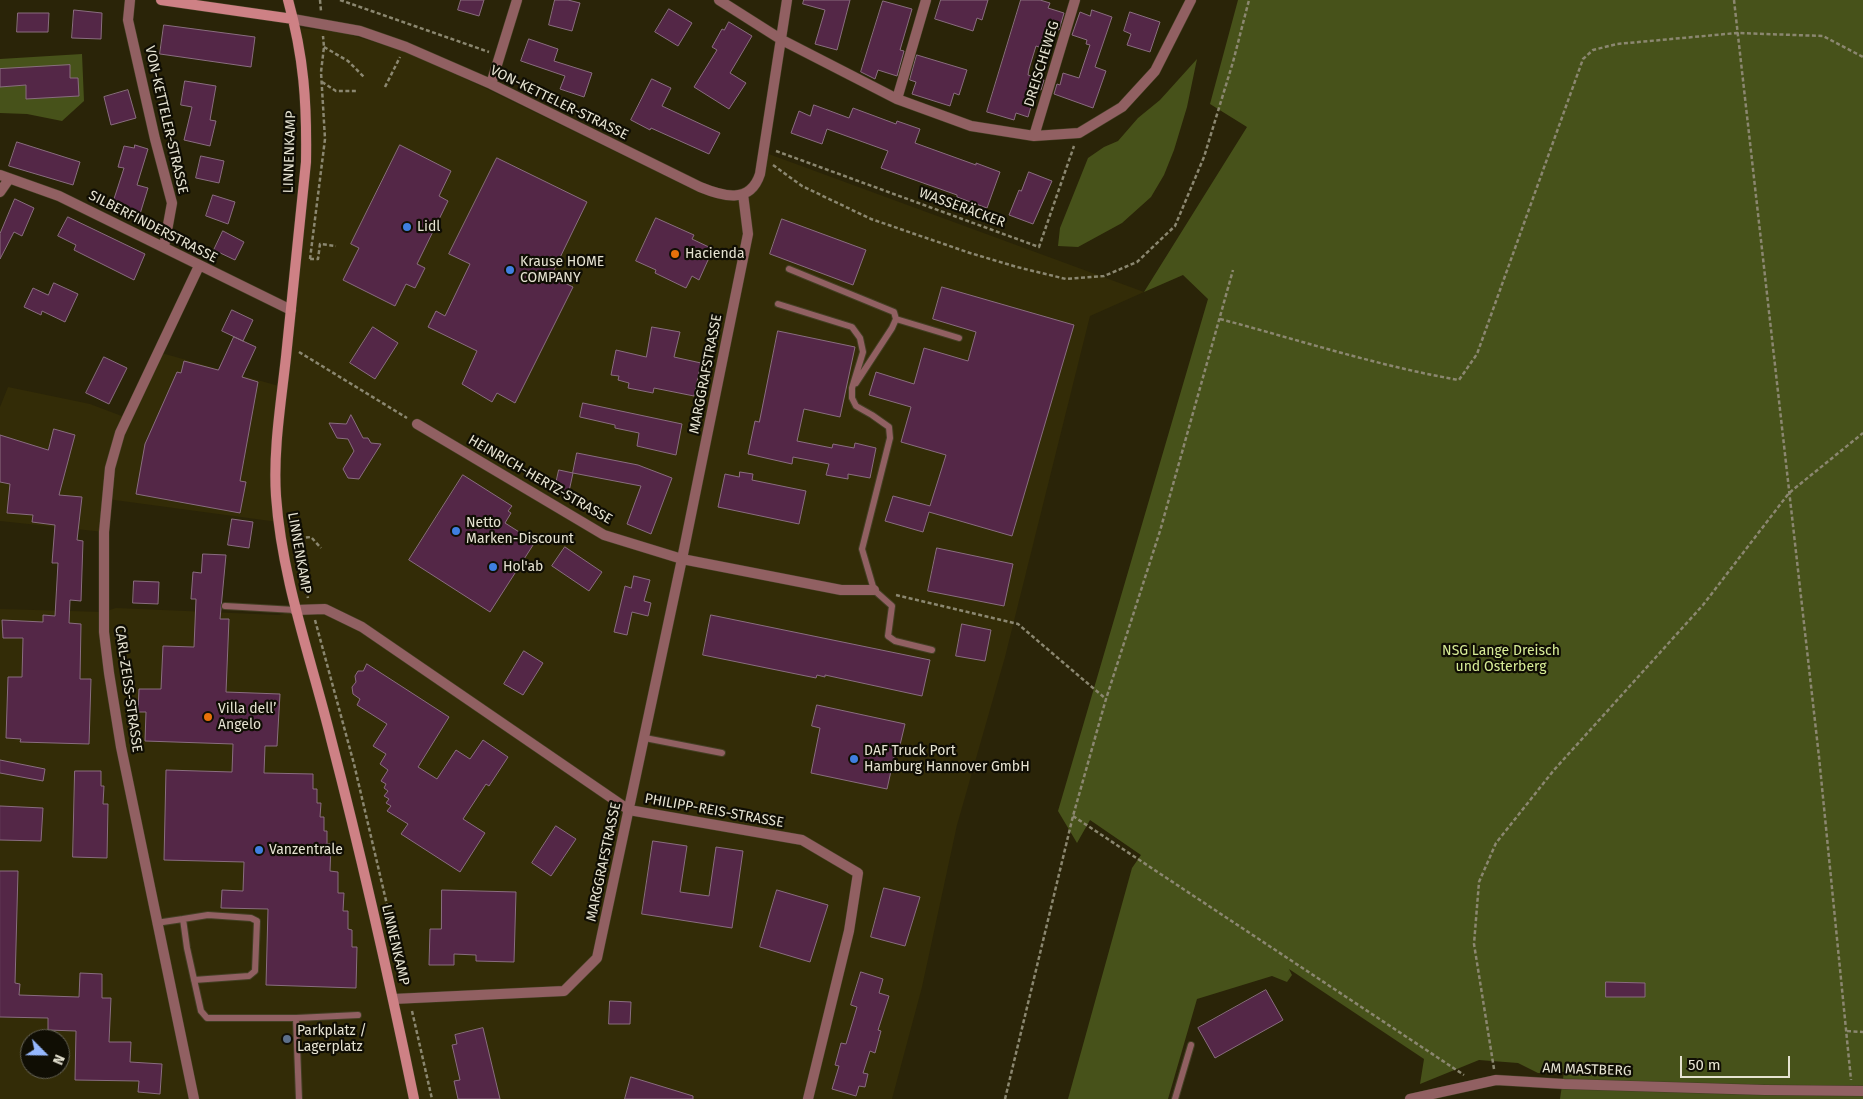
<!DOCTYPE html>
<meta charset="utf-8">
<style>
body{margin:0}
#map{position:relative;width:1863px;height:1099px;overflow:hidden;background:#2a2408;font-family:"Fira Sans",sans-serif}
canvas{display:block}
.north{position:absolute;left:20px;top:1029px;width:50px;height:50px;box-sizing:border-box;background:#100e04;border:1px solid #666356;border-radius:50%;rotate:113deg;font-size:14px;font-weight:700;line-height:20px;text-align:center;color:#e6e3d2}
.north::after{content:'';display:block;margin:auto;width:18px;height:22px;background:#95b7fd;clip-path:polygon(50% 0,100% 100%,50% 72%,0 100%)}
.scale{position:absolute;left:1680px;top:1056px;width:110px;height:22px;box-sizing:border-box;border:2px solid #e6e3d2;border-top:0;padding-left:6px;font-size:15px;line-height:18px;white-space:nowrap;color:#e6e3d2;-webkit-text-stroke:4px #100e04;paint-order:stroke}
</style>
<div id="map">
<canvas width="1863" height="1099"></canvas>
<div class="north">N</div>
<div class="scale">50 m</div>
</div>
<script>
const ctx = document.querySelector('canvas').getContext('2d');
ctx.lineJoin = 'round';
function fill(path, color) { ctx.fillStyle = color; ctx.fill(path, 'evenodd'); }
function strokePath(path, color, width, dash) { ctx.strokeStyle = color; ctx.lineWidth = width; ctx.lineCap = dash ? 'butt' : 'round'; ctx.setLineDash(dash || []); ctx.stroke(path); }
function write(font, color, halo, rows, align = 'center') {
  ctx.font = font + ' "Fira Sans",sans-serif'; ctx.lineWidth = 4.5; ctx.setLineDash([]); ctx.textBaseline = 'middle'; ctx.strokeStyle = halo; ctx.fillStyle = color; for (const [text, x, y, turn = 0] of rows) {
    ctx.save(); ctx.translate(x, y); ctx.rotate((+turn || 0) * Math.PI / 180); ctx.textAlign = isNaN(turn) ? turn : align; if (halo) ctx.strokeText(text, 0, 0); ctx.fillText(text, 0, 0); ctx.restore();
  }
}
const built = new Path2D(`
 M301,28L345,33L410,53L485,88L692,189L720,197H749L760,182L766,153L1144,292L1090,316L1005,657L957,825L922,987L892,1099H0V609L104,612L116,608L279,615L295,610L278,522L107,499L104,532L0,521V407L8,387L90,404L127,418L158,352L286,388L308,83ZM30,1039H60V1069H30Z`);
const green = new Path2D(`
 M1238,0H1863V1099H1560L1564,1072L1538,1073L1518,1063L1479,1060L1420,1084L1424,1059L1289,969L1292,975L1287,982L1272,976L1197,999L1168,1099H1068L1132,868L1141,855L1090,820L1077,843L1058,811L1208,299L1183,275L1144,292L1247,127L1210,104Z
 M82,54L84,101L62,121L27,114L0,113V59Z
 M1197,59L1187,107L1174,150L1164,175L1151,197L1122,223L1078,247L1058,246L1060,228L1088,158L1104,147L1118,141L1138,118L1160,100Z`);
const building = new Path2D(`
 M461,0H484L479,16L458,10Z
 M555,0H568L580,3L572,31L549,25Z
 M804,0H850L837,50L815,44L825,10L803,4Z
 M941,0H988L982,20L977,18L973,31L935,19Z
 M1021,0H1040L1050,3L1048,8L1064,13L1059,30L1055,29L1048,50L1036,46L1029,69L1028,75L1044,80L1041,90L1038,89L1035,93L1028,117L1016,113L1014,120L987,112Z
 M883,1L912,9L900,50L904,51L897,76L878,70L875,79L861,72Z
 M669,9L692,23L678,46L655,32Z
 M74,10L102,13L101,39L72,38Z
 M1092,10L1112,17L1095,67L1106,71L1093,108L1054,94L1057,84L1060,85L1063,73L1079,78L1090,45L1086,44L1087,40L1072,35L1080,12L1090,16Z
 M1130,12L1160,22L1150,52L1127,45L1131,34L1124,31Z
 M18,13H49L48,32H17Z
 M729,22L752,36L730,73L746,83L729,109L694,87L717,50L712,47L722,29L724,30Z
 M164,25L255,37L251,67L160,54Z
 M529,39L558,49L554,61L592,73L584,97L560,89L565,76L521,61Z
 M917,55L967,70L959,95L954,93L950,106L912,94L916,82L910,80Z
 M70,65V78H78L79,96L26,99V85L0,87V69Z
 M652,79L671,88L662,106L720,133L709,154L651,128L650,130L631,120Z
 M185,81L216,86L210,120L216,121L210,146L184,140L192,107L181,105Z
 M128,90L136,118L111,125L104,97Z
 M814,105L849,118L853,108L896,124L897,121L920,129L915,143L976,165V163L1000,172L987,208L957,197V195L881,168L888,151L827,129L822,144L791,133L799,111L810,116Z
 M17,142L80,162L73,185L9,166Z
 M135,145L148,149L137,185L148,188L140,214L112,205L124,168L118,167L124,146L134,148Z
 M400,145L451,171L439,196L448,201L417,264L425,268L415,288L406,284L395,306L343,280L359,248L351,244Z
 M201,156L224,161L219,183L196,178Z
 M497,158L587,202L551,276L573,287L515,403L497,393L492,402L462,384L477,351L428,327L436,311L445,316L470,264L449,254Z
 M1029,172L1052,181L1033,224L1009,215L1019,190L1021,191Z
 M213,195L235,202L228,224L206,216Z
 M15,199L34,208L22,236L14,232L0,259V234Z
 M68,217L145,254L134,280L74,250L76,245L58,236Z
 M656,218L694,235L692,239L713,249L699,280L692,276L686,288L655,273L656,270L636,261Z
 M782,219L866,250L853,285L770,254Z
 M223,231L244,242L235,260L214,250Z
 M54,283L78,294L65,322L42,311L41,315L24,307L33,288L48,295Z
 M942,287L1074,325L1012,536L929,512L923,532L885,521L893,496L930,506L946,455L901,442L911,407L869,395L876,372L914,384L924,348L968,361L976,332L933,319Z
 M232,310L253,320L243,341L222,331Z
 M373,327L398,343L375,379L350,363Z
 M652,327L680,332L674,357L701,363L694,396L654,388L653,393L628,388L629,383L618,380L619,376L611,375L616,350L646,357Z
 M778,331L855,347L840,417L804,409L797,441L832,448L833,444L854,448L855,443L876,448L870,478L848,474V479L826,475L829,464L793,457L792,464L748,454L755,421L759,422Z
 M234,337L256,347L242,377L258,382L240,481L246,482L240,513L136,494L145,444L177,372L181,373L184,361L218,370Z
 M104,357L127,368L109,404L86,393Z
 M583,403L682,424L676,455L637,446L639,433L615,428V425L580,417Z
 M351,415L363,438H368L371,443L381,444L359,479L348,478L343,469L354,451L348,439L337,438L329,423L346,424Z
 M54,429L75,435L59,495L82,497L77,540L83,541L81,601L70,600L69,623L81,624L80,679H91L89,744L20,742L21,739L6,738L8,677H22L23,638H3L2,620L43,622V615L55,616L58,563H52L55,525L32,522L33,515L7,513L10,484L0,482V435L48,450Z
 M577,453L638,465L672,478L651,534L627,524L641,486L573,473Z
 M559,470L573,473L568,496L554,493Z
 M740,472L753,474L752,480L806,491L799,524L718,507L725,474L739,477Z
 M463,475L512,506L508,511L511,513L505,523L535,542L490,612L409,560Z
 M232,519L253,522L249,548L228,545Z
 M565,547L602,572L589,591L552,566Z
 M937,548L1013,564L1004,606L928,591Z
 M203,554L226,555L220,619H229L226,692L280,694L277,746H265L264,773L313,774V789H317V803H321L320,817H324V831H327V844H331L330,871L338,872V893H344L343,911H348V929L352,930V947H357L356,988L266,985L268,909L221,908L222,890L243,891L244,862L164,860L166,770L232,772L233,744L145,741L146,712H138L139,689H161L163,646L194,647L196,599H191L193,572L201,573Z
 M634,576L650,580L644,601L651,603L648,616L632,612L627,635L614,632L625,586L631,588Z
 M134,581L159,582L158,604L133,603Z
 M711,615L930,660L922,696L825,675V677L817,675L816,678L703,655Z
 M962,624L991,630L985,661L956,656Z
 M524,651L543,663L523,695L504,684Z
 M367,664L449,717L418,767L437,779L456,750L470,759L483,740L508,757L489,786L486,784L463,819L485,833L460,872L401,834L408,824L387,811L391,806L386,803L389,799L384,796L388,791L384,788L386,784L381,781L388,770L380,764L386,754L373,746L387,724L357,705L360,699L353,694L352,687L356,682L355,676L358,671H363Z
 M817,705L905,724L900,745L897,744L887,789L811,773L820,728L812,726Z
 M0,760L45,769L43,781L0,773Z
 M75,771H101V786H104L103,804H108L107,858L73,857Z
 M0,806L43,808L41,841L0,840Z
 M556,826L576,839L551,876L532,863Z
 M653,841L687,846L680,892L709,896L716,847L743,851L732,928L642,914Z
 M0,871H18L15,983L20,984L19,995L79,997L80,973L102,974V998H111L109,1042H131L130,1062L162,1064L160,1094L138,1092L139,1081L75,1080L76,1031L48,1030V1018L0,1017Z
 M884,888L920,897L905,946L871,937Z
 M442,890L516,892L514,962L476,961V955L454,954V965H429L430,929H441Z
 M777,890L828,905L810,962L760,947Z
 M861,972L883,979L879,993L889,996L878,1030L881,1031L875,1053L870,1051L863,1073L868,1074L865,1087L859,1086L856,1096L832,1089L839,1066L835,1065L841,1043L846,1044L857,1007L851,1005Z
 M1606,982L1645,983V997H1606Z
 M1266,990L1283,1020L1215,1058L1198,1028Z
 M610,1001L631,1002L630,1024H609Z
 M483,1028L500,1099H458L454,1081L460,1080L452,1045L457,1044L455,1035Z
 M631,1077L693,1096V1099H625Z`);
const path = new Path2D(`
 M320,0L321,11
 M340,0L489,52
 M1734,0L1819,757L1851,1080
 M324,47L348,61L364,77
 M322,82L336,91H356
 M385,87L400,57
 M776,151L1039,247L1074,146
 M773,165L802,186L871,219L970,253L1017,267L1066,279L1104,276L1137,262L1175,226L1204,157L1233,62L1249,0
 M310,259L325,139L321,72L324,47L323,36
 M310,259H318L320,244L336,246
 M1220,319C1299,340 1378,366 1459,380L1477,354L1583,59L1593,50L1617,44L1737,33L1823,36L1863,57
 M299,352L407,418
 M293,539L311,537L321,548
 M304,584L308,598
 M896,595L1018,624L1106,699
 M315,620L354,764L406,986
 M1073,816L1464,1075
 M412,1011L432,1099
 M1847,1031L1863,1032
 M1494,1069L1474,944L1479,882L1496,843L1554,770L1703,605L1789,493L1863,433
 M1005,1099L1073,816L1106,699L1160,531L1233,270`);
const lane = new Path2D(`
 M789,269L894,312L896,319L892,328L856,383
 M778,304L852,327L860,338L863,352L852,388V398L856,406L872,415L889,427L890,438L862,549L874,590L892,606L888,636L895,641L932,650
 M896,319L959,338
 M225,606L295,610
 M645,738L722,753
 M183,919L208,915L251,918L257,921L255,971L249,976L194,980
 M156,923L183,919L187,948L201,1011L207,1018H296L299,1099
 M296,1018L358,1015
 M1175,1099L1191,1045`);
const street = new Path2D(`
 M130,0L128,20L155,139L172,203L164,247
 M719,0L782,40L897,99L971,126L1034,136L1079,133L1122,107L1155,71L1191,0
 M293,19L360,31L406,47L491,84L700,187C722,196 750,205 760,174L787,0
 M491,84L517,0
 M897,99L926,0
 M1034,136L1075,0
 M0,175L59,196L291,310
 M0,192L9,179
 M417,424L604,535L682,559L841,590H874
 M295,610L325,609L362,627L629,810L802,840L858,873L849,931L808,1099
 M393,999L564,991L597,958L682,559L748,234L743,194
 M194,1099L121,747L109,673L104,632V532L110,468L120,433L199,266
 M1410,1099L1496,1080L1564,1084L1765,1090L1863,1091`);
const secondary = new Path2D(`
 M161,0L293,19
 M288,0C304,57 307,103 306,162C299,227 293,292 286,357C281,403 273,450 276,496C282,580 311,658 331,739C362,858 389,978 414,1099`);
const markers = [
 [407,227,5,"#3f7fe0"],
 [675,254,5,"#e8710a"],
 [510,270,5,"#3f7fe0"],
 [456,531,5,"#3f7fe0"],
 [493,567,5,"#3f7fe0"],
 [208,717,5,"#e8710a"],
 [854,759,5,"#3f7fe0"],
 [259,850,5,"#3f7fe0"],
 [287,1039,5,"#5c6f8a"]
];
const streetNames = [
 ["DREISCHEWEG",1042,64,-73],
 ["VON-KETTELER-STRASSE",559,103,26],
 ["VON-KETTELER-STRASSE",166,120,77],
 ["LINNENKAMP",290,152,-88],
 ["WASSERÄCKER",962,208,20],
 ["SILBERFINDERSTRASSE",153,227,27],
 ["MARGGRAFSTRASSE",706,374,-79],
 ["HEINRICH-HERTZ-STRASSE",540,480,30],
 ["LINNENKAMP",299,553,80],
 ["CARL-ZEISS-STRASSE",128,689,82],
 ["PHILIPP-REIS-STRASSE",714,811,10],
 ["MARGGRAFSTRASSE",604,862,-78],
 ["LINNENKAMP",395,945,77],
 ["AM MASTBERG",1587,1070,2]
];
const poiNames = [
 ["Lidl",417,227],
 ["Hacienda",685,254],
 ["Krause HOME",520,262],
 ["COMPANY",520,278],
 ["Netto",466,523],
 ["Marken-Discount",466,539],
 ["Hol'ab",503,567],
 ["Villa dell’",218,709],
 ["Angelo",218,725],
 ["DAF Truck Port",864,751],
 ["Hamburg Hannover GmbH",864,767],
 ["Vanzentrale",269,850],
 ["Parkplatz /",297,1031],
 ["Lagerplatz",297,1047]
];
const parkNames = [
 ["NSG Lange Dreisch",1501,651],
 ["und Osterberg",1501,667]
];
fill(built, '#332c07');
fill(green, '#47521a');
fill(building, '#542747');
strokePath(building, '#896d7f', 1);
strokePath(lane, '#443f24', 8);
strokePath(street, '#443f24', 11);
strokePath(secondary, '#443f24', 11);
strokePath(path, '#8b8770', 2.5, [4, 2.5]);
strokePath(lane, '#916062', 6);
strokePath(street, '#916062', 10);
strokePath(secondary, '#ce8185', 10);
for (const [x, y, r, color] of markers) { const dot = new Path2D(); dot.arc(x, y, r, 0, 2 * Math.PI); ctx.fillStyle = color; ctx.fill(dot); strokePath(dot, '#100e04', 2); }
write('14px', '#e6e3d2', '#100e04', streetNames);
write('14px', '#e6e3d2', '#100e04', poiNames, 'left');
write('14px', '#d8ed97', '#100e04', parkNames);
</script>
